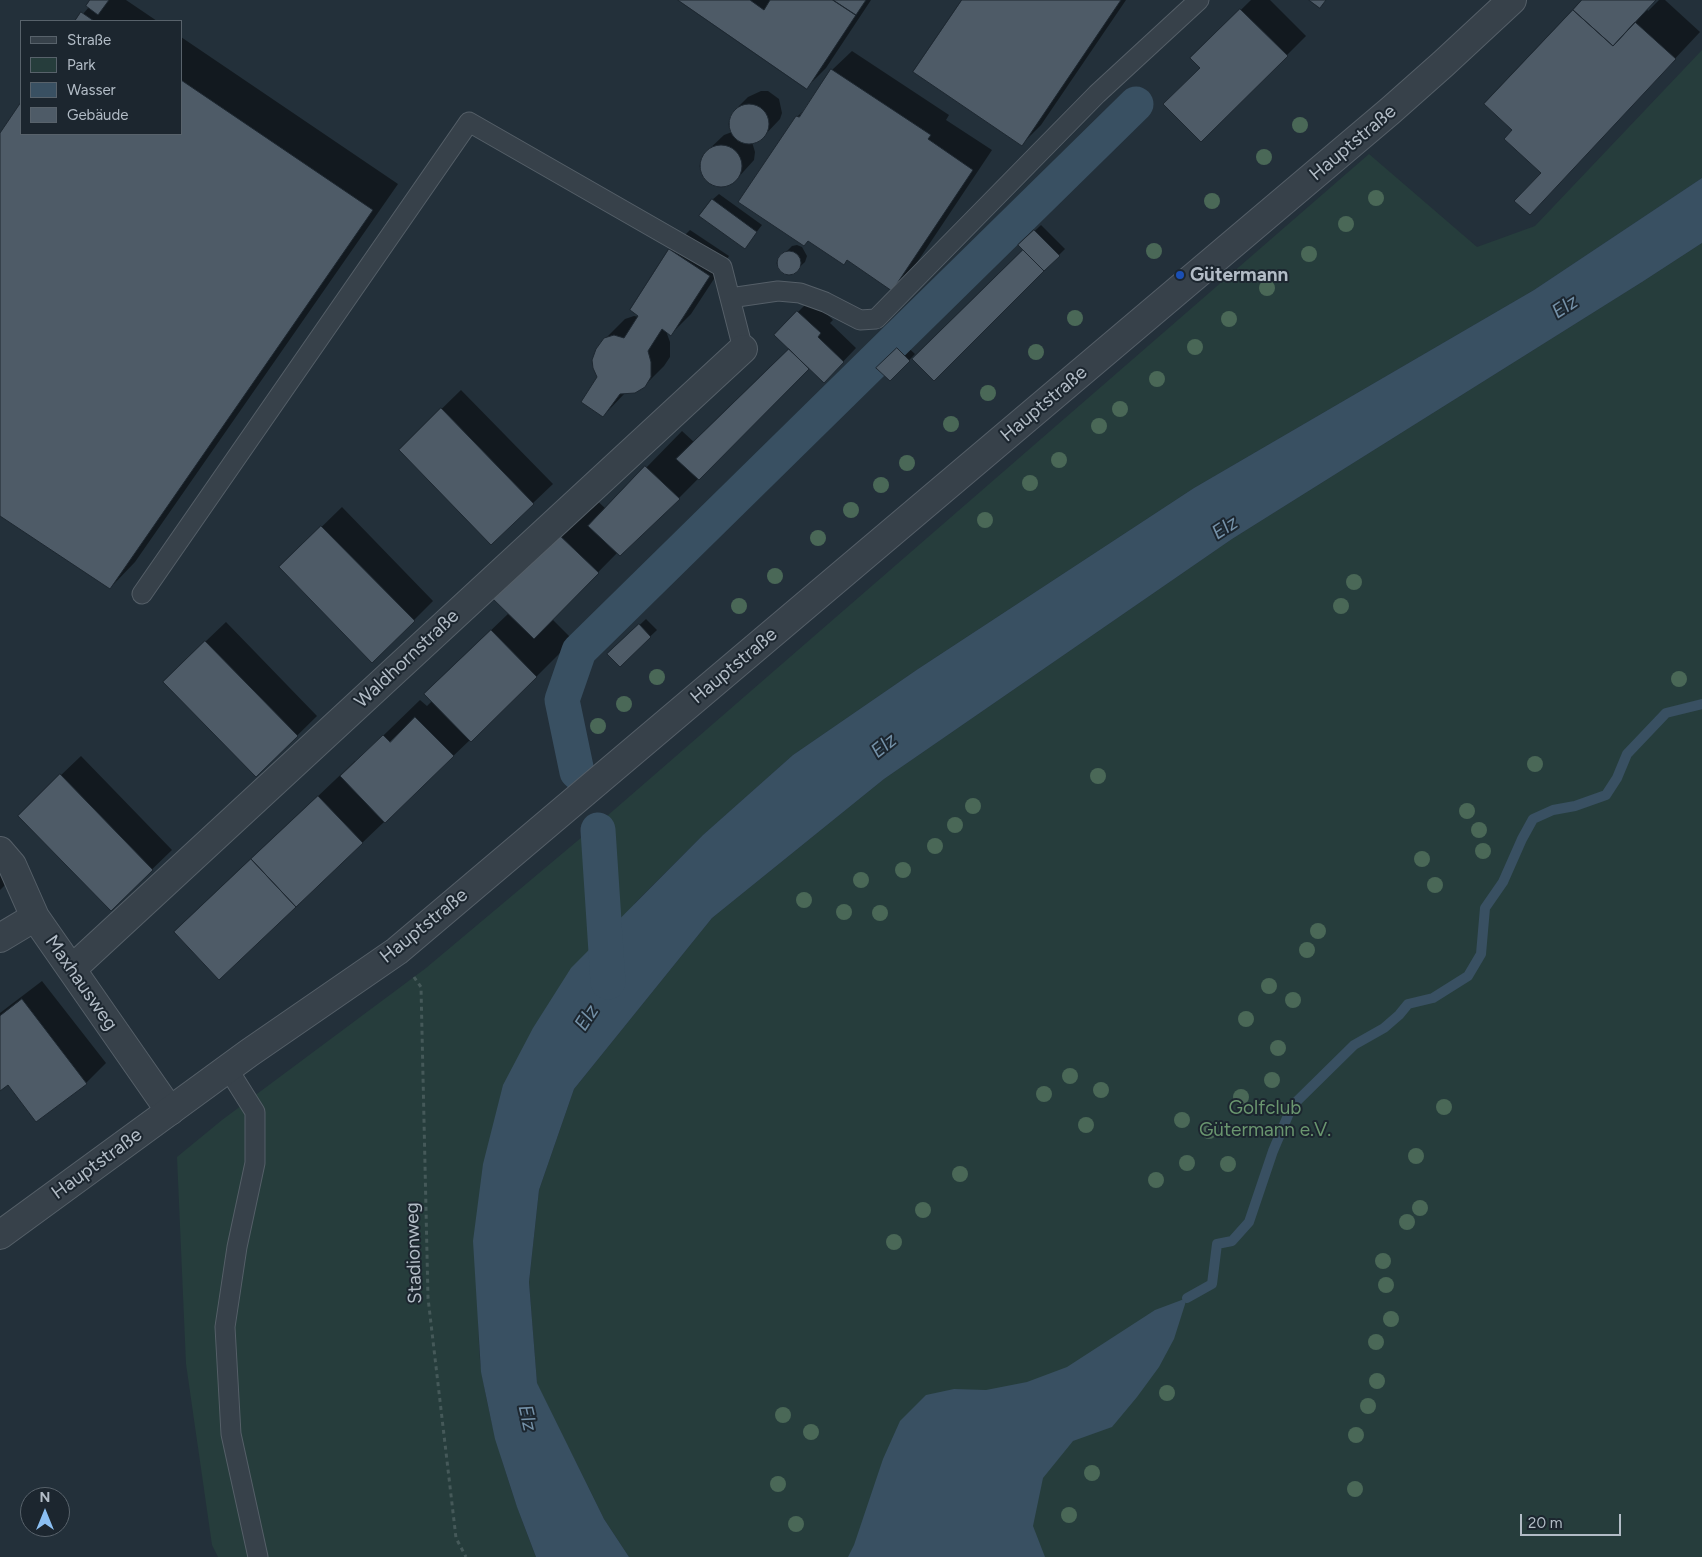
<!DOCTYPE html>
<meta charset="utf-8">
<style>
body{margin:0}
#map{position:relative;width:1702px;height:1557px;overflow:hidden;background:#23303a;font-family:Figtree,sans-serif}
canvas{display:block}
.legend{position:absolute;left:20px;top:20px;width:162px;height:115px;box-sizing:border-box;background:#1c262f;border:1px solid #58626b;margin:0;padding:6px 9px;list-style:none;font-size:15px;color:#b2bcc6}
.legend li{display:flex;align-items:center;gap:10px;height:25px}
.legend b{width:25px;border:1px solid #58626b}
.north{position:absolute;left:20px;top:1487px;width:50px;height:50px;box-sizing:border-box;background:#1c262f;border:1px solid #58626b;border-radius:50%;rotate:0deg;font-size:14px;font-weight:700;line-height:20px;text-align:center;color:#b2bcc6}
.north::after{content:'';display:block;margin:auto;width:18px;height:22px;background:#8bbff2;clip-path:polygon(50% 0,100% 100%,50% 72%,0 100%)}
.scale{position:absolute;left:1520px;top:1514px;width:101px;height:22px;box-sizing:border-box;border:2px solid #b2bcc6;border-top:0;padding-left:6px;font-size:15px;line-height:18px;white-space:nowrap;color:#b2bcc6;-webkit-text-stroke:4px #1c262f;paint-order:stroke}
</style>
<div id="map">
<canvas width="1702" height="1557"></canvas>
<ul class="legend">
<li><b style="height:6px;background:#37414a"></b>Straße</li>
<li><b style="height:14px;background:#263d3c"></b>Park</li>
<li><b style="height:14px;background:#395062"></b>Wasser</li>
<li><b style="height:14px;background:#4e5b67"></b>Gebäude</li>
</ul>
<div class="north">N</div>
<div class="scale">20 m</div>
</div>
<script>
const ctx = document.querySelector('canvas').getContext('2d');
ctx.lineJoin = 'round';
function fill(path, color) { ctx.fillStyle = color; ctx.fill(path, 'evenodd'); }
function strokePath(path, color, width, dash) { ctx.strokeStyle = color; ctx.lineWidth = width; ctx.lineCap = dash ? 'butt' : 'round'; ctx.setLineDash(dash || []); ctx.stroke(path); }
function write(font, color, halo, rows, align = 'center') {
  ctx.font = font + ' Figtree,sans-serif'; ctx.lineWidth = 4; ctx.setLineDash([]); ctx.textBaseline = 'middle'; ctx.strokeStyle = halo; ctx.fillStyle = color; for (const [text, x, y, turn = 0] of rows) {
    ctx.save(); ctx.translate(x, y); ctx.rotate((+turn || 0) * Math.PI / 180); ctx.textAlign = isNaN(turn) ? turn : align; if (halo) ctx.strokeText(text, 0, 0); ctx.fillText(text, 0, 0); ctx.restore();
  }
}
const green = new Path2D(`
 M1702,50V178L1534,290L1194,488L918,669L793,755L703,835L635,903L478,1308C479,1330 478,1352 482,1374C492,1437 513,1498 536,1557H218L212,1545L186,1364L177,1157L222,1120L426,968L607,816L1369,154L1477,247L1535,226Z
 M1702,243V1557H629L604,1519L537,1384L529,1282L539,1190L574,1089L712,918L884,779L1232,539L1642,282Z`);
const water = new Path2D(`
 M1702,178V243L1642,282L1232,539L884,779L712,918L574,1089L539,1190L529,1282L537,1383L604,1519L629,1557H536L517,1507L495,1439L481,1372L473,1241L483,1164L503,1085L533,1028L571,968L703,835L793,755L918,669L1194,488L1534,290Z
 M1187,1298L1174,1339L1159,1367L1137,1397L1112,1427L1073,1441L1043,1478L1033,1526L1045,1557H848L854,1545L883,1459L900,1421L926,1395L954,1389L986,1390L1027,1382L1067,1367L1155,1310Z`);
const shadow = new Path2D(`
 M92,0H126L157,21H77L89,7Z
 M680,0H871L826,68L807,87Z
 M963,0H1126L1041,125L1022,144Z
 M1251,0H1270L1306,36L1201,141L1202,67L1192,58Z
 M1584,0H1655L1647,9L1648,11L1659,0H1665L1700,32L1530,213L1543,173L1514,130Z
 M181,37L398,184L135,562L110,588L0,515V136L21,104V134H181Z
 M852,51L949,115L946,120L992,150L912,270L892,289L797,117L810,104L832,70Z
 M761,91H768L779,99L782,113L780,119L762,138L752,142L755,152L754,160L735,181L727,185L719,186L711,184L704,178L701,170V162L704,154L724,135L732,132L731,117L734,111L748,97Z
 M719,194L762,225L745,247L712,200Z
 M1041,225L1065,249L934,379L914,359L1024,250L1020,245Z
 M690,230L729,256L691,314L671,334L666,331L670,342V357L664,366L644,386L626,392L603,416L598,377L605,339L625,319L634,316L639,317L670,250Z
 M797,245L802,247L807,256L805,262L794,272L789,273L783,271L779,262L781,257L792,246Z
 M811,299L833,320L830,323L856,348L837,368L809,367L679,498L620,554L618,552L552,619L573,640L537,676L362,843L175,932L355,761L356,762L420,700L427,706L432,701L462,658L509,613L492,597L592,496L606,509L682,431L695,443L790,349L775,335Z
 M903,343L915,354L890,380L878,368Z
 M461,390L553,484L491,543L420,430Z
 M342,507L433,601L414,620L300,548Z
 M646,619L657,630L620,665L609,654Z
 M226,622L317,716L256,776L184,662Z
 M81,756L172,850L111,909L39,796Z
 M0,846L18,872L0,890Z
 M42,981L106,1063L86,1083L36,1120L8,1083L0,1090V1013Z`);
const stream = new Path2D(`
 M1187,1298L1212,1284L1217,1244L1232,1241L1249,1222L1273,1151L1292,1106L1354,1045L1384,1028L1399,1015L1408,1004L1433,998L1468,976L1481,954L1485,908L1503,882L1522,839L1533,819L1553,810L1575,806L1606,795L1617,778L1627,754L1666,713L1702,704`);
const canal = new Path2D(`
 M577,772L562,700L579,651L1136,104
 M598,830L608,982`);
const building = new Path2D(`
 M90,0H109L98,15L86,6Z
 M678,0H750L764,10L770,0H833L856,15L807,89Z
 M833,0H866L856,15Z
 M962,0H1121L1022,146L913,72Z
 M1309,0H1326L1320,8Z
 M1582,0H1656L1613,46L1573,10Z
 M1240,9L1288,56L1201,142L1163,104L1200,68L1190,58Z
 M1573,10L1613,46L1635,22L1676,59L1530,215L1514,201L1541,173L1504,139L1512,130L1484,104Z
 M81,12L94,21H75Z
 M831,69L931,135L928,139L973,170L892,291L847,260L844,265L808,241L804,246L738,202L796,116L799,117Z
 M181,80L373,210L110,589L0,516V133L21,102V134H181Z
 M729 124a20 20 0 1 1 40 0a20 20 0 1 1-40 0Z
 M700 166a21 21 0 1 1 42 0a21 21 0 1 1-42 0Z
 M712,199L757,232L745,249L699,216Z
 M1034,230L1060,256L1044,271L1018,245Z
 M669,249L710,276L671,336L662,329L648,351L651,362V377L645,387L635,393L620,394L603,417L581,402L597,377L593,368L592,360L596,349L604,338L614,335L624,338L638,316L630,310Z
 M1023,250L1044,271L934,381L912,359Z
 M777 263a12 12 0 1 1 24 0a12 12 0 1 1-24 0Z
 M797,311L821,333L818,337L844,362L824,383L774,335Z
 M897,348L910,361L890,381L876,368Z
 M789,349L809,369L699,480L676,459Z
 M441,408L534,504L491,545L399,450Z
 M645,466L680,499L620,556L588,526Z
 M321,526L415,621L372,663L279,567Z
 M555,531L599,573L534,639L491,597Z
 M639,624L651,637L620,667L607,654Z
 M491,630L537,677L471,742L424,694Z
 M205,641L298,736L256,777L163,682Z
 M415,717L454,756L385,823L340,776L383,735L390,742Z
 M60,774L153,870L111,911L18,816Z
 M318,796L363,843L296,907L251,859Z
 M251,859L296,907L219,980L174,932Z
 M22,999L87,1084L36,1122L8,1085L0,1091V1016Z`);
const path = new Path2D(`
 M414,977L421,987L428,1298L456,1538L466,1557`);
const service = new Path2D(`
 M730,298L778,291L800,293L825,302L860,320L876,319L1097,94L1199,0
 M142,594L469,122L722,267L743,349
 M228,1069L255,1112V1163L237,1247L225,1327L231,1434L258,1557`);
const minor = new Path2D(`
 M0,851L12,865L35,917L170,1111
 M0,938L35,917
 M72,969L743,349`);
const tertiary = new Path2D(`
 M0,1235L249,1053L397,951L1390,111L1443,64L1512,0`);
const trees = [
 [1300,125],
 [1264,157],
 [1376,198],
 [1212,201],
 [1346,224],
 [1154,251],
 [1309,254],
 [1267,288],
 [1075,318],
 [1229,319],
 [1195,347],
 [1036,352],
 [1157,379],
 [988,393],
 [1120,409],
 [951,424],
 [1099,426],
 [1059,460],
 [907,463],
 [1030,483],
 [881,485],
 [851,510],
 [985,520],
 [818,538],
 [775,576],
 [1354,582],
 [739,606],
 [1341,606],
 [657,677],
 [1679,679],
 [624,704],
 [598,726],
 [1535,764],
 [1098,776],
 [973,806],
 [1467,811],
 [955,825],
 [1479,830],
 [935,846],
 [1483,851],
 [1422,859],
 [903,870],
 [861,880],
 [1435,885],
 [804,900],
 [844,912],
 [880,913],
 [1318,931],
 [1307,950],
 [1269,986],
 [1293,1000],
 [1246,1019],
 [1278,1048],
 [1070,1076],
 [1272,1080],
 [1101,1090],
 [1044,1094],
 [1241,1097],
 [1444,1107],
 [1182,1120],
 [1086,1125],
 [1209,1131],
 [1416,1156],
 [1187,1163],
 [1228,1164],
 [960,1174],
 [1156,1180],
 [1420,1208],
 [923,1210],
 [1407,1222],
 [894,1242],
 [1383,1261],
 [1386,1285],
 [1391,1319],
 [1376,1342],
 [1377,1381],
 [1167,1393],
 [1368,1406],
 [783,1415],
 [811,1432],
 [1356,1435],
 [1092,1473],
 [778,1484],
 [1355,1489],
 [1069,1515],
 [796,1524]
];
const markers = [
 [1180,275,5,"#1a4fb4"]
];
const streetNames = [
 ["Hauptstraße",1353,143,-40],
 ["Hauptstraße",1044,404,-40],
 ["Waldhornstraße",407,659,-43],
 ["Hauptstraße",734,666,-40],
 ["Hauptstraße",424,926,-39],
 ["Maxhausweg",81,983,55],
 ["Hauptstraße",97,1164,-36],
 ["Stadionweg",414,1253,-92]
];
const poiNames = [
 ["Gütermann",1190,275]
];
const parkNames = [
 ["Golfclub",1265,1108],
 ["Gütermann e.V.",1265,1130]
];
const waterNames = [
 ["Elz",1565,307,-33],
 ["Elz",1225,528,-33],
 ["Elz",884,746,-39],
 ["Elz",587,1018,-57],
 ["Elz",527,1418,77]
];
fill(green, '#263d3c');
fill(water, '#395062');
fill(shadow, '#0007');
strokePath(stream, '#395062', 10);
strokePath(canal, '#395062', 35);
fill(building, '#4e5b67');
strokePath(building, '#1e2831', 1);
strokePath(service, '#555f68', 21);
strokePath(minor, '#555f68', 30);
strokePath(tertiary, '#555f68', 30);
strokePath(path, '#455959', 3, [4, 4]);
strokePath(service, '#37414a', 19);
strokePath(minor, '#37414a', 28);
strokePath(tertiary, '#37414a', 28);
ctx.fillStyle = '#4a6857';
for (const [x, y] of trees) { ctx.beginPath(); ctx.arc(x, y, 8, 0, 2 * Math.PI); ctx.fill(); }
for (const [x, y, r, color] of markers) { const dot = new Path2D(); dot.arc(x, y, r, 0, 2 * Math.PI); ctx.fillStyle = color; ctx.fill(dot); strokePath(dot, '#1c262f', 2); }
write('19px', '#b2bcc6', '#1c262f', streetNames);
write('bold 19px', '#b2bcc6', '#1c262f', poiNames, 'left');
write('19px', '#6a966f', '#1c262f', parkNames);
write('italic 20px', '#7491a8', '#1c262f', waterNames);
</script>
